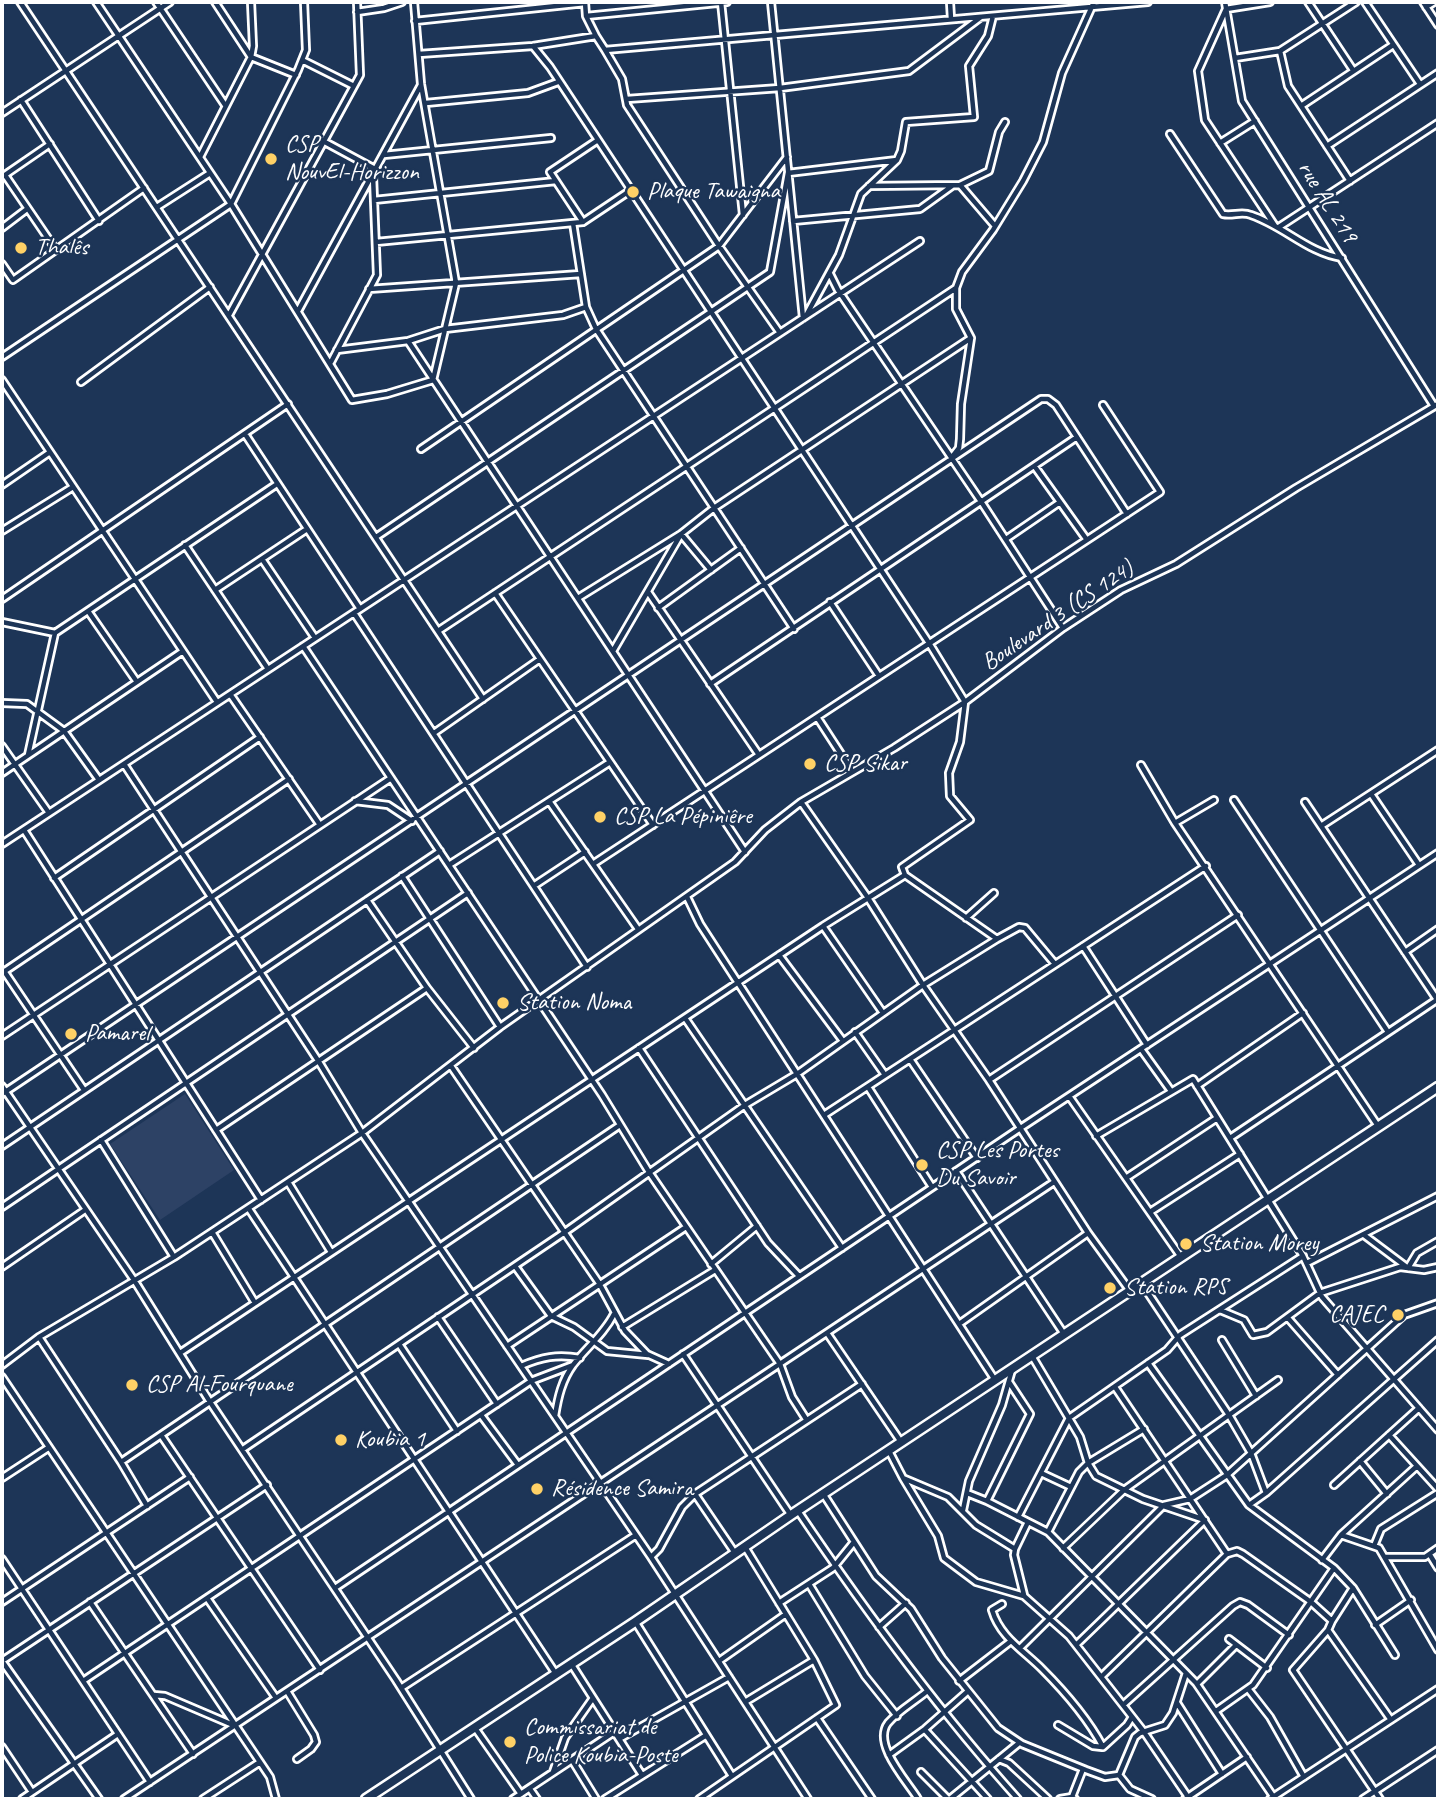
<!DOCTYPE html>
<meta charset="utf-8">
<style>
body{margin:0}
#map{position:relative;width:1440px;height:1801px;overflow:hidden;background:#1d3557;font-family:Caveat,sans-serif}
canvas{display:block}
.frame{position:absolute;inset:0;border:4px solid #fff;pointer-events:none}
</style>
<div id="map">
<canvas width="1440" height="1801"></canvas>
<div class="frame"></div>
</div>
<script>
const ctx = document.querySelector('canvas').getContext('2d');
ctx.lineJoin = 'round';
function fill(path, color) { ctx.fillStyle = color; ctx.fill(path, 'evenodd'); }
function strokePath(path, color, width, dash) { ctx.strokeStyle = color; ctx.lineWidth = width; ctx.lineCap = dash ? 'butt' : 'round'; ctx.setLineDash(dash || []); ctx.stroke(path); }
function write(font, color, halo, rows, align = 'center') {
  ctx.font = font + ' Caveat,sans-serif'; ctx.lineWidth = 5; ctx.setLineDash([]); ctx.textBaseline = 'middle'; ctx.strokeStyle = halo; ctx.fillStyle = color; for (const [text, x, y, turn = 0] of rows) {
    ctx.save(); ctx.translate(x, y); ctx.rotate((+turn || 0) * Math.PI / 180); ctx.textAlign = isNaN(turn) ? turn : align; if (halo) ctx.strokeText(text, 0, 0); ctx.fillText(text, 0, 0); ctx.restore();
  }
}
const built = new Path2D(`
 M185,1094L234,1170L160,1220L110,1144Z`);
const street = new Path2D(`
 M20,2L483,699
 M96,2L231,204L352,400L387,394L433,380L456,283L421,84L414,2
 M156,2L225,105
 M215,2L251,57L296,75
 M721,2L743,215
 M771,2L803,318
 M950,2L951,19
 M1225,2L1242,101L1434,406
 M1270,2L1226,9L1198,71L1205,120L1275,226
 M1308,2L1353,70
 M1365,2L1420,84
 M1423,2L1438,25
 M1426,7L1434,2
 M357,12L384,8L402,2
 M586,16L727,2
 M415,21L585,3
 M596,36L605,50L1148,2
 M533,46L550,67L929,643L965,702L960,742L949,773L950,796L970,820L902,867L905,875L997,939
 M605,50L622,79L627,105L719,246L780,333
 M1280,51L1288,86L1350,181
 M419,54L533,46L596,36L586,16L585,2
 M1235,58L1280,51L1356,2
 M302,60L354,86
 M627,99L780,88L909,71L981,17
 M21,100L99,221
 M426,103L528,93L558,82
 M1301,106L1393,45
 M2,113L170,2
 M1170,134L1223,214C1233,216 1242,211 1251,215C1284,226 1308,253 1342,258
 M323,141L375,169
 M1220,143L1255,121
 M1327,146L1438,73
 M384,155L551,138
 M200,157L251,57L253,46L251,2
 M5,175L56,250
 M2,177L50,144
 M960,185L995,226
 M869,186L960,185L989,171L999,132L1005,122
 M374,200L556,181
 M157,207L210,173
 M793,221L920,209L952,186
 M583,222L550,172L598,140
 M573,223L586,307L596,329L794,629
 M1279,227L1438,123
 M2,228L27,209
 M376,242L583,222L631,190
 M2,264L13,280L144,188
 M830,274L838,290L982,503L1063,628
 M369,289L581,274
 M298,311L421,85
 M807,314L839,255L861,194L897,160L901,151L906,122L974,117L969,66L988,36L993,16
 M229,315L360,75L357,2
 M408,341L745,852
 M337,350L408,341L445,329L563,315L586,307
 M2,357L231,204L298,70L306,50L304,2
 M331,362L377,275L373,176
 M2,380L217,702
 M81,382L210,287
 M245,434L360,609
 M421,449L719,246L787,157
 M952,457L959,448L960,439L961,404L971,338L956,309V288L962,272L993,230L1023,181L1043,142L1062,73L1094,2
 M1035,467L1087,540
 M2,485L50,452
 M2,531L73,487
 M376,537L770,272L788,173L897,160
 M1006,539L1060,502
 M185,545L268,669
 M262,559L315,638
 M215,590L307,529
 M648,592L759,755
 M495,593L653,825
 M578,598L681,534L714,508L971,338
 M2,599L288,404
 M830,602L879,676
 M658,608L741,548
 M88,611L137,682
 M354,613L587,967
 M2,622L55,633
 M438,631L956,288
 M303,646L602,1095L649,1172L780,1364L792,1397L806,1419
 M613,651L681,534L711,570
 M710,684L1077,437
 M230,694L320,825
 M2,703L27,704L64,731L99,780
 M817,717L852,771
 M434,733L540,659
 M2,746L49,813
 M28,755L55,633L277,484
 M124,764L319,1062L362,1133L651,1557L808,1799
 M1141,765L1175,823L1378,1126
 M2,773L183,651
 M1371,794L1419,865
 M1234,800L1388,1032
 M355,801L388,805L412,821
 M549,801L638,929
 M801,802L868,898L923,985L989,1080L1088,1233L1130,1291
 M1305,802L1438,1001
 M1175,823L1214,800
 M1321,826L1438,750
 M24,830L261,1200
 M2,844L920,241
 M593,864L1160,492L1103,405
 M449,865L610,762
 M402,876L500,1027
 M54,878L260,737
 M535,885L585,852
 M687,897L700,924L995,1380
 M367,900L427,988L474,1048
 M966,918L994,893
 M823,926L883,1013
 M1083,946L1147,1045
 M1405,952L1438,929
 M779,955L843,1041
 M4,971L84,1090
 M2,973L289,779
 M685,1018L842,1248
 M855,1032L885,1075
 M2,1036L391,778
 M639,1048L768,1243L799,1276
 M1141,1049L1171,1091
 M910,1059L977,1158
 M451,1066L599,1283L625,1331L647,1354L669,1364
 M989,1080L1238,915
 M2,1086L134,1280L210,1402L396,1680L471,1799
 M1197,1086L1303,1013
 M868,1087L932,1187
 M2,1094L1041,399H1048L1056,405L1127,514
 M1069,1096L1181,1257
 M824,1115L1206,866
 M216,1130L427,988
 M1096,1136L1193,1079L1303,1256L1322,1297L1438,1430
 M1230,1138L1438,999
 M101,1140L174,1257
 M2,1146L440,851
 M956,1171L1064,1334
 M1126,1178L1217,1118
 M288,1182L331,1252
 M2,1207L468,893
 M249,1209L556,1674
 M1150,1212L1240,1154
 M212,1232L255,1303
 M1364,1235L1408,1268L1417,1253L1438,1241
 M1307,1263L1438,1196
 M711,1264L757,1226
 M515,1266L551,1316L574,1327L607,1351L648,1355
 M2,1267L85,1210
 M1142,1284L1229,1415L1251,1453L1266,1493
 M1220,1310L1244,1320L1253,1335L1267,1332L1320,1293L1400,1267L1424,1270L1438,1267
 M438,1317L497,1404
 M1288,1318L1338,1375
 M959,1324L1088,1233
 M622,1327L715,1270
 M827,1333L901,1442
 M39,1337L121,1462L620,1125
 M1222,1340L1256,1396
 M399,1344L457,1431
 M507,1346L686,1227
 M180,1353L823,926L905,875
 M683,1354L790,1514
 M1032,1356L1080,1437L1088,1463L1096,1476L1143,1499L1205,1520L1076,1645
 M1148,1363L1249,1505L1334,1568L1353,1588L1395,1655
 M2,1365L39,1337L174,1257L362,1133L500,1027L735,862L765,830L801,802L894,748L965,702L1063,628L1121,590L1176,564L1296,488L1438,404
 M521,1366C542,1357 557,1354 580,1358
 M2,1377L270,1777L276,1799
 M1115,1387L1227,1554
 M481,1415L518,1465
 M555,1416C558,1397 562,1380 573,1365C587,1347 604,1334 614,1314
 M161,1435L320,1670
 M1389,1435L1438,1489
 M243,1449L565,1232L745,1105L797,1074L923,985L997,939L1019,927L1025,928L1055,964
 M889,1451L903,1478L948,1497L976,1525L1015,1549
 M1360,1461L1387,1494
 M121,1462L147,1506
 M1041,1473L1071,1487
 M2,1478L48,1448
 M903,1478L938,1536L944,1558L976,1582L1024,1596L1069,1636L1144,1732L1188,1797
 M1334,1485L1419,1408
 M967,1493L987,1501L1048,1532L1196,1683L1275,1799
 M695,1494L735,1553
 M824,1495L876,1576L911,1609L942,1658L998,1728L1022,1744L1086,1770L1105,1777L1119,1775L1130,1789L1152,1799
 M987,1501L1030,1414L1009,1382
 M1249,1505L1266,1493L1438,1340
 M963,1510L969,1481L1002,1405L1012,1370
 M798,1511C866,1612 937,1709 1018,1799
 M1018,1517L1069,1418L1167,1350L1180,1335L1303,1256
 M1048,1532L1079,1472L1088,1463L1144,1429
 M1341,1535L1379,1548L1438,1650
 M1374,1546L1381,1529L1438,1493
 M1063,1548L1124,1490L1278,1380
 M1430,1555L1438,1568
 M651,1557L659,1549L682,1507L695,1494L862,1384
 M1385,1557H1425L1438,1548
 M2,1559L150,1782
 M1322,1560L1341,1535L1417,1466
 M809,1584L865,1676L897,1716
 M335,1588L1019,1129L1438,853
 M1024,1595L1014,1555L1015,1549L1028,1522
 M207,1598L276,1698
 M2,1602L190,1477
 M90,1602L193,1754
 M779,1603L833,1568L854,1542
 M1002,1604L992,1610C1000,1637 1023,1650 1042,1669C1065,1692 1087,1717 1103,1747
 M1332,1621L1353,1588
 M636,1623L732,1776
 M1375,1625L1411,1600
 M879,1627L906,1603
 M1328,1630L1391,1720
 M1229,1639L1267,1668
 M1020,1648L1164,1505L1190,1499L1227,1475L1404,1315L1438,1303
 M719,1661L786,1614
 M572,1665L642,1775
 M1101,1677L1227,1554L1237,1551L1243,1554L1311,1602L1332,1621L1328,1630L1293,1670L1380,1799
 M83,1681L531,1381L573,1365
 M959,1681L1011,1641
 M1197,1684L1236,1645
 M401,1688L636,1535
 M1249,1690L1270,1717L1304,1777
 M287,1691L314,1735L316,1742L311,1749L297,1759
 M154,1695L165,1696L233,1725
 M745,1702L814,1660
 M1177,1703L1222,1774
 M1123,1705L1233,1606L1240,1602L1248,1605L1289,1635
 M1216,1711L1253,1685L1334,1568
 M817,1718L872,1799
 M1058,1725L1093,1746L1102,1747
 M475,1728L521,1794
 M925,1730L988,1799
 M619,1739L729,1677
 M2,1747L32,1792
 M1103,1747L1127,1725L1132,1717
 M889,1755L925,1729L967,1692
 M999,1759L1009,1763L1048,1799
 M572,1760L596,1799
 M553,1772L565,1738L593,1698
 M921,1772L948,1799
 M1119,1775L1135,1737L1140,1733L1165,1725L1173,1713L1186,1673
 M530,1789L537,1799
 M1072,1797L1083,1769
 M22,1799L118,1734
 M99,1799L2,1661L267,1485
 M124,1799L1054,1182
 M203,1799L260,1762
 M513,1799L614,1732
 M605,1799L705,1736
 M699,1799L836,1705L814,1660L745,1547
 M918,1799C907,1781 872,1744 888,1723C898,1711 914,1702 926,1692
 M950,1799L1019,1743
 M1060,1799L1072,1797L1075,1799
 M1185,1799L1247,1757
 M1270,1799L1438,1689
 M1363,1799L1438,1750`);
const primary = new Path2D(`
 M366,1799L635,1622L791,1515L1438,1087`);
const markers = [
 [271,159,7,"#ffd166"],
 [633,192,7,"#ffd166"],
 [21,248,7,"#ffd166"],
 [810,764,7,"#ffd166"],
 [600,817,7,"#ffd166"],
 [503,1003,7,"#ffd166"],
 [71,1034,7,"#ffd166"],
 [922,1165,7,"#ffd166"],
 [1186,1244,7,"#ffd166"],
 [1110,1288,7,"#ffd166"],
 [1398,1315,7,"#ffd166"],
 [132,1385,7,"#ffd166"],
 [341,1440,7,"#ffd166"],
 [537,1489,7,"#ffd166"],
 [510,1742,7,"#ffd166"]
];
const poiNames = [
 ["CSP",285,145],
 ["NouvEl-Horizzon",285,173],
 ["Plaque Tawaigna",647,192],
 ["Thalês",35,248],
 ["CSP Sikar",824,764],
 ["CSP La Pépiniêre",614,817],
 ["Station Noma",517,1003],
 ["Pamarel",85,1034],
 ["CSP Les Portes",936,1151],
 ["Du Savoir",936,1179],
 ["Station Morey",1200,1244],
 ["Station RPS",1124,1288],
 ["CAJEC",1384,1315,"right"],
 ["CSP Al-Fourquane",146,1385],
 ["Koubia 1",355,1440],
 ["Résidence Samira",551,1489],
 ["Commissariat de",524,1728],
 ["Police Koubia-Poste",524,1756]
];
const streetNames = [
 ["rue AL 219",1327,202,58],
 ["Boulevard 3 (CS 124)",1058,616,-34]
];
fill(built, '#2d4265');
strokePath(street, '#fff', 10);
strokePath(primary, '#fff', 13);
strokePath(street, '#1d3557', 4.5);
strokePath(primary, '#1d3557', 8);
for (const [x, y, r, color] of markers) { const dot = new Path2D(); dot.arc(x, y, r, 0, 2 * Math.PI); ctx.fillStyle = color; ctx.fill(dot); strokePath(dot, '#1d3557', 2.5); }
write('24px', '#fff', '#1d3557', poiNames, 'left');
write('24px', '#fff', '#1d3557', streetNames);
</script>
